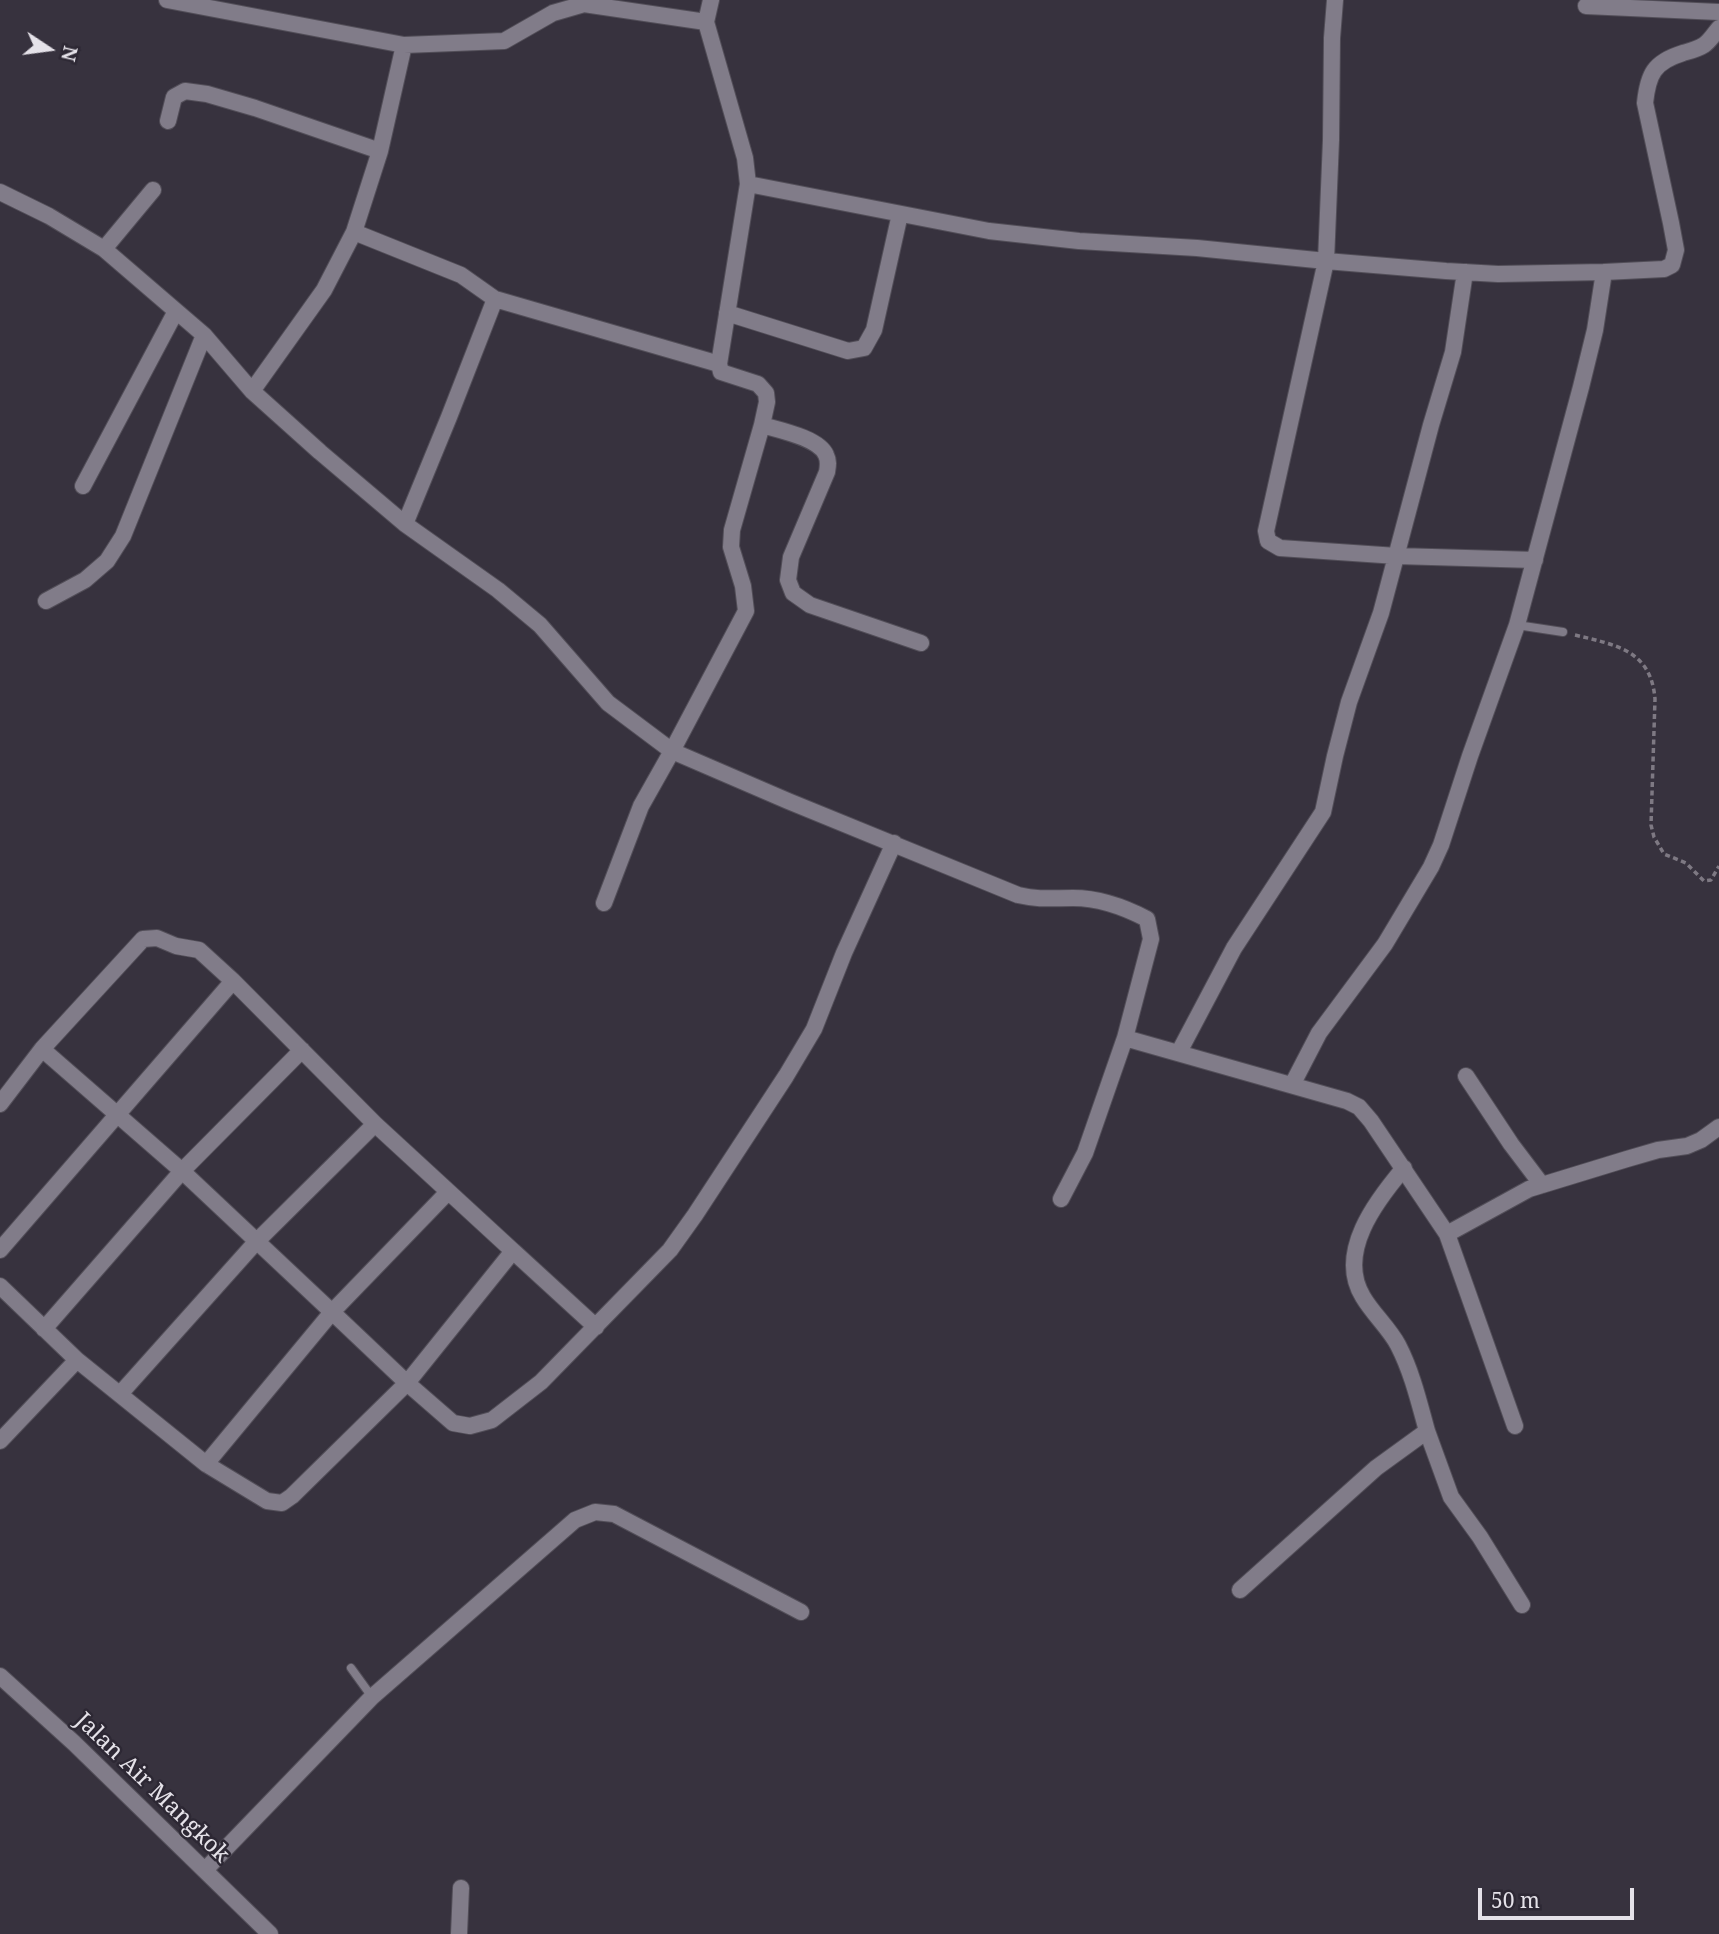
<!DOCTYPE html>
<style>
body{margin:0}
#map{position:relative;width:1719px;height:1934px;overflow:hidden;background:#37323e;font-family:"Noto Serif",serif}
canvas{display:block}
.north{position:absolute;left:14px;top:14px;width:70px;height:70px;-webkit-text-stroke:5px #2d2834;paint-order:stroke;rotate:103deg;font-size:19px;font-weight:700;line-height:28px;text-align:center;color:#e5e2e9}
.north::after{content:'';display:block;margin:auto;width:24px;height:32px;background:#e5e2e9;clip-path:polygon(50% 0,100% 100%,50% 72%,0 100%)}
.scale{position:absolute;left:1478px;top:1888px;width:156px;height:32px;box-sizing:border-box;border:4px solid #e5e2e9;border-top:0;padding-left:9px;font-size:21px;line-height:24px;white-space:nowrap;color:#e5e2e9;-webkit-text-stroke:5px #2d2834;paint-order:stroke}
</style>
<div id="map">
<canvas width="1719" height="1934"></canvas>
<div class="north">N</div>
<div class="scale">50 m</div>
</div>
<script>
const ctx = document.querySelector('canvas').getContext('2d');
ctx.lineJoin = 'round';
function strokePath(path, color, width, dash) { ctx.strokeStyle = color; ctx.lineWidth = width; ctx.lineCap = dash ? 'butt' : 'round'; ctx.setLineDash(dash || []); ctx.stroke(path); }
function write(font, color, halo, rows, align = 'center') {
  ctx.font = font + ' "Noto Serif",serif'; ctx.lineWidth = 5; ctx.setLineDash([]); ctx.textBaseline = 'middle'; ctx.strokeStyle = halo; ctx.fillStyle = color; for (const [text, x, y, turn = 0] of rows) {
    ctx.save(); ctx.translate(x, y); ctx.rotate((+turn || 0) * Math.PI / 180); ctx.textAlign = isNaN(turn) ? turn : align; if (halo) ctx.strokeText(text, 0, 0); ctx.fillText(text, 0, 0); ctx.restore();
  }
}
const path = new Path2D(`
 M1575,635C1616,645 1651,650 1655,699L1651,825L1654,837L1664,854L1686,863L1704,881L1711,880L1719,866`);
const service = new Path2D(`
 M1517,625L1563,632
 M351,1668L372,1697`);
const minor = new Path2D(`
 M167,0L404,45L504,41L553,13L584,4L706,22
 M1335,0L1332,38L1331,140L1326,261L1266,531L1268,541L1280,548L1397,556L1535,560
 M1586,6L1719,12
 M168,121L174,97L185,91L207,94L255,108L380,151
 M748,184L989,231L1079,241L1197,248L1326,261L1446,271L1498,274L1604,272L1595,330L1581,387L1517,625L1470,756L1441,845L1431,867L1385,944L1319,1033L1292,1085
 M0,192L49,216L104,249L204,335L252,391L320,452L405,524L498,590L540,625L608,703L672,751L788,801L1018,895C1040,900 1052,898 1073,898C1098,898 1126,908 1147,919L1151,939L1125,1038L1347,1101L1359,1107L1371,1121L1447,1234L1515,1426
 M354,232L461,275L495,299L719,364
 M104,249L153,190
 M1604,272L1664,269L1672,265L1676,250L1671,223L1645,103C1648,74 1654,62 1683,53C1690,51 1698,49 1704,45C1710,41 1714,34 1719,28
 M727,313L848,351L864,348L874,330L900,214
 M252,391L324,290L354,232L380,151L404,45
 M762,425C779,430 819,438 826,455C829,461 828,466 827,472L791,557L788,580L793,593L810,605L921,643
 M83,486L176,311
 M405,524L449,417L495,299
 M46,601L85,580L107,561L123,536L204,335
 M604,903L641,806L672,751L746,611L743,586L731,547L732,530L762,425L767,402L766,393L758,384L721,372L719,364L748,184L745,158L706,22L711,0
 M42,1049L143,939L157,938L176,946L199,950L233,981
 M1179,1052L1234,948L1323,812L1335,756L1349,702L1381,613L1431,425L1453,352L1465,272
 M1466,1076L1511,1144L1542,1185
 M0,1104L42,1049L182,1171L332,1312L448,1192
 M1061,1199L1085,1153L1125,1038
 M1447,1234L1529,1189L1627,1159L1658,1150L1687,1146L1701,1140L1719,1127
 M0,1250L233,981L375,1124
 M0,1286L77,1360
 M44,1329L182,1171L302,1050
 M120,1394L256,1242L375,1124L513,1251
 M1427,1431L1451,1497L1480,1537L1522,1605
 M0,1441L77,1360L206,1464L267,1501L282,1503L292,1496L407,1383L453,1423L470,1426L492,1420L541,1382L670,1250L695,1215L786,1076L814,1029L844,953L894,843
 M206,1464L332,1312L407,1383L513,1251L596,1327
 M1240,1590L1376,1468L1427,1431C1419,1402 1412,1372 1398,1345C1389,1328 1373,1314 1363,1297C1336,1253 1376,1201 1404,1168
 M0,1676L74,1743L270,1934
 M205,1870L372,1697L575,1520L595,1512L614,1514L801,1612
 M459,1934L461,1888`);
const streetNames = [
 ["Jalan Air Mangkok",152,1788,44]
];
strokePath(service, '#524e58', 10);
strokePath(minor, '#524e58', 18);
strokePath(path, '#7e7983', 3.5, [5, 3.5]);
strokePath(service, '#817c89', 8);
strokePath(minor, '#817c89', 16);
write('23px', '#e5e2e9', '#2d2834', streetNames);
</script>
